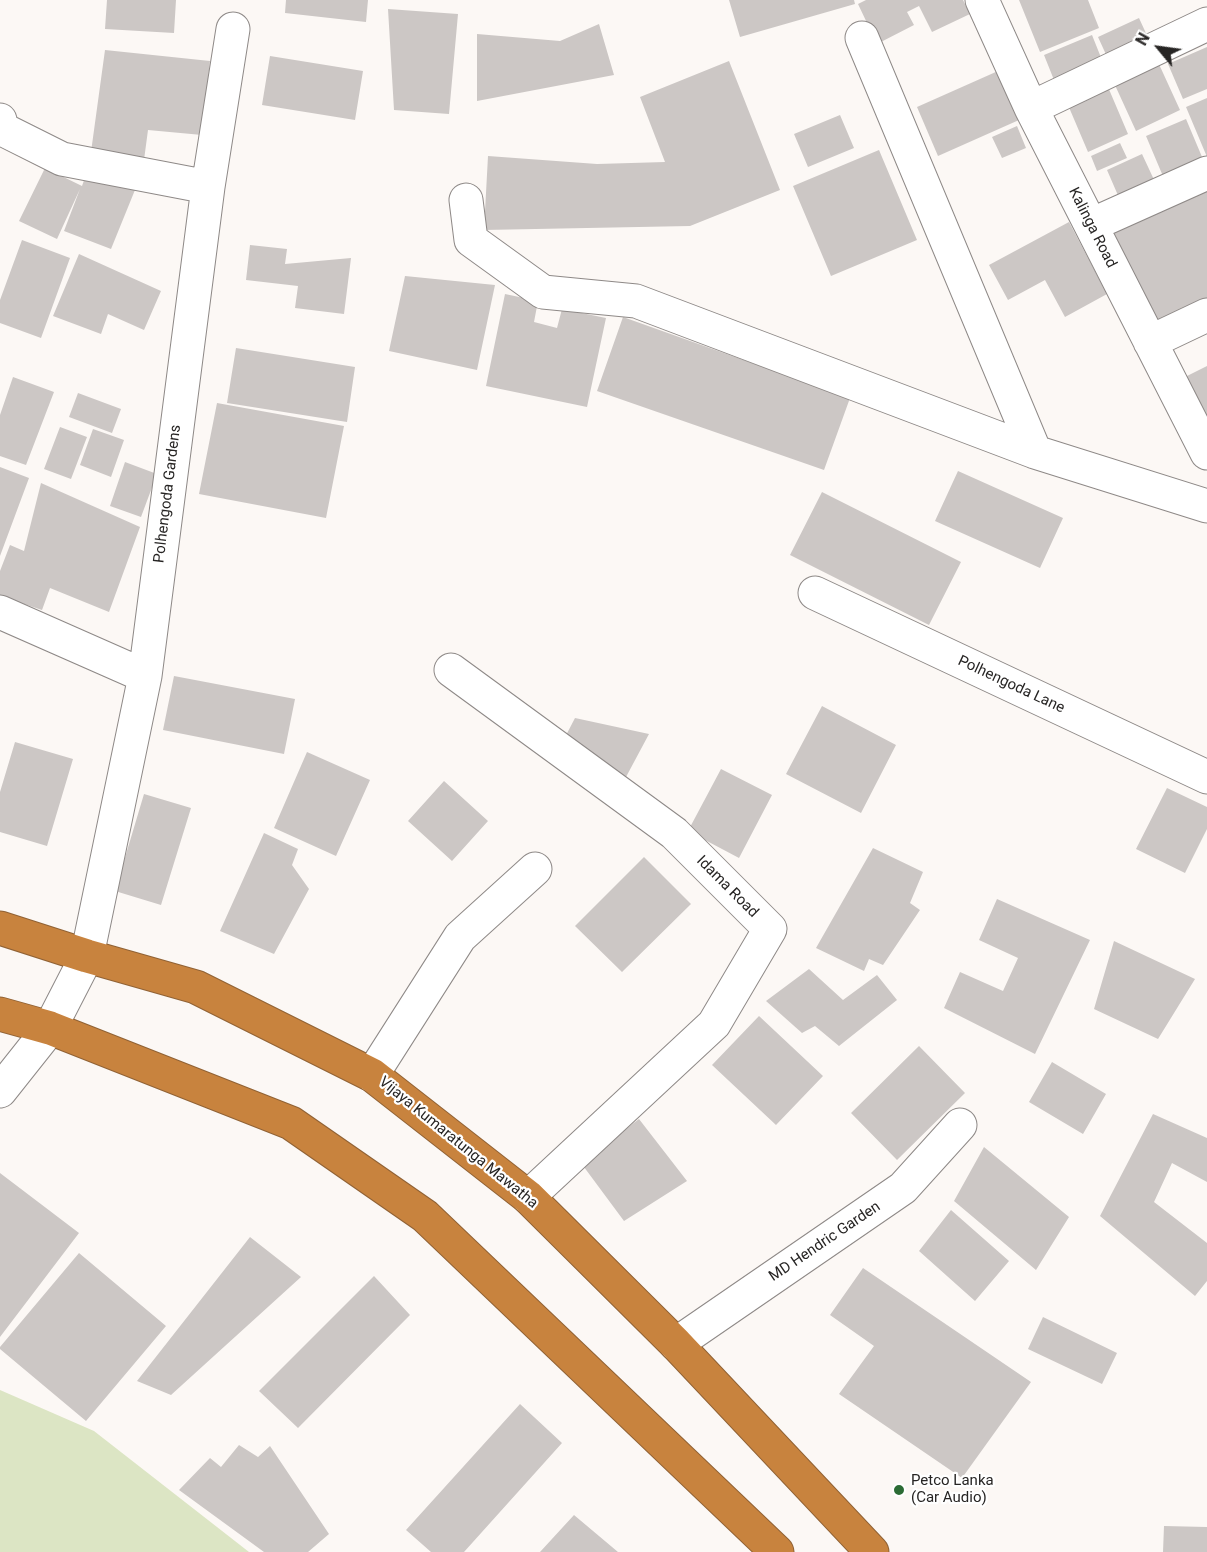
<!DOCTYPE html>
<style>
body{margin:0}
#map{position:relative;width:1207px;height:1552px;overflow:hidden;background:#fcf8f5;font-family:Roboto,sans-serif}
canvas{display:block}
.north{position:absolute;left:1129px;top:18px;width:60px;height:60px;-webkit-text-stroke:4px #fff;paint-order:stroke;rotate:299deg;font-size:16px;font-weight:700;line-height:24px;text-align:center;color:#272524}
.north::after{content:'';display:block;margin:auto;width:21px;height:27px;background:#272524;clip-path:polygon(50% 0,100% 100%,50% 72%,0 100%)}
</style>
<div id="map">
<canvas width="1207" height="1552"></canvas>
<div class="north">N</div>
</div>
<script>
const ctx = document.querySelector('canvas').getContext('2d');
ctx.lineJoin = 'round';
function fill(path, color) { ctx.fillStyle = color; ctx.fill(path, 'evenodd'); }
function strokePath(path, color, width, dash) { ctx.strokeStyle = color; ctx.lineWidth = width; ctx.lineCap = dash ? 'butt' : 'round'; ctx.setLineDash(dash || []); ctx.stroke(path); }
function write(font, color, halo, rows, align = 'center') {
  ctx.font = font + ' Roboto,sans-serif'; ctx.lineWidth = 4.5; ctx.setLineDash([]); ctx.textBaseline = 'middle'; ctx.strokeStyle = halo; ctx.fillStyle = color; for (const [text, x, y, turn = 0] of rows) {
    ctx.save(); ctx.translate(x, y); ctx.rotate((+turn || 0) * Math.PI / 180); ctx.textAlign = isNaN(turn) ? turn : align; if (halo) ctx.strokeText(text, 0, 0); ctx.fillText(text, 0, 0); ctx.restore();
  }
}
const green = new Path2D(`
 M0,1390L94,1431L249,1552H0Z`);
const building = new Path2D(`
 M107,0H176L174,33L105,29Z
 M286,0H368L366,22L285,13Z
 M729,0H854L855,4L740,37Z
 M866,0H963L970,14L932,32L919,6L907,12L914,25L877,44L858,4Z
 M1019,0H1088L1099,28L1040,52Z
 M388,9L458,14L449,114L394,110Z
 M1139,18L1150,42L1109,61L1098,37Z
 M599,24L614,75L477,101V34L560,41Z
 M1092,35L1104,65L1056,85L1044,55Z
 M1207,47V89L1183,99L1168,64Z
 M105,50L210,61L202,135L148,130L144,160L91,152Z
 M270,56L363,71L355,120L262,105Z
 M729,61L780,190L690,226L484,230L488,156L597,164L665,162L640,97Z
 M1158,62L1180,110L1136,131L1114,83Z
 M998,71L1019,120L938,156L917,107Z
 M1108,87L1128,134L1088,152L1068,105Z
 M1207,98V157L1186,107Z
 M840,115L854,148L808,167L794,134Z
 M1186,119L1205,164L1165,181L1146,136Z
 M1017,126L1026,148L1002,158L992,137Z
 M1120,143L1127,158L1097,171L1091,156Z
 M879,150L917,240L831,276L793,186Z
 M1142,154L1156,184L1120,200L1107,170Z
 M89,166L137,185L111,249L64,231L80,189L57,239L19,221L45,168L82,186Z
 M1207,183V305L1153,331L1106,231Z
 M1069,222L1107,294L1065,317L1045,280L1008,300L989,265Z
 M22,240L70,258L41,338L0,323V300Z
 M250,245L287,249L285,264L351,258L344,314L295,308L298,286L246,280Z
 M79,254L161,291L144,330L108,314L101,334L53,316Z
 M405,276L495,285L477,370L389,351Z
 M505,294L538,301L534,322L557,328L562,309L606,318L587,407L486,386Z
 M623,317L850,398L824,470L597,391Z
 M236,348L355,367L347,422L227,403Z
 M1207,366V423L1185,377Z
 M13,377L54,392L26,465L0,456V415Z
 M78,393L121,409L112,433L69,417Z
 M217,403L344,426L326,518L199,494Z
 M60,427L87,437L71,479L44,469Z
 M93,429L124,440L111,477L80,465Z
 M125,462L157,474L141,517L110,506Z
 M0,467L29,478L0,556Z
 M958,471L1063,518L1040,568L935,521Z
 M41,483L140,527L109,612L50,588L42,610L0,596V571L10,545L24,551Z
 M822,492L961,562L929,625L790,555Z
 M174,676L295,699L284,754L163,730Z
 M822,706L896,745L861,813L786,774Z
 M575,718L649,734L626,777L562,743Z
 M15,742L73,759L47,846L0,832V792Z
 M307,752L370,780L336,856L274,828Z
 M721,769L772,795L739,858L688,831Z
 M444,781L488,821L452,861L408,821Z
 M1167,788L1207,807V829L1185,873L1136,849Z
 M144,794L191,808L161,905L115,891Z
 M264,833L298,849L292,865L309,889L274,954L220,931Z
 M873,848L923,872L910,903L920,910L883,965L869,959L864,971L816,948Z
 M644,857L691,904L622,972L575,926Z
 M997,899L1090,940L1035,1054L944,1008L960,972L1003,991L1018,958L979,940Z
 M1114,941L1195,979L1158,1039L1094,1009Z
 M809,969L843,1000L877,975L897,1000L839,1046L815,1026L802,1033L766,1001Z
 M759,1016L823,1076L776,1125L712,1065Z
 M919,1046L965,1093L897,1160L851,1113Z
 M1052,1062L1106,1094L1083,1134L1029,1102Z
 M1153,1114L1207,1138V1182L1172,1163L1154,1202L1207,1243V1281L1195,1296L1100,1216Z
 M639,1119L687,1181L624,1221L581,1163Z
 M984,1147L1069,1217L1036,1270L954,1201Z
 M0,1173L79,1233L0,1337Z
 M951,1210L1009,1261L975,1301L919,1251Z
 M250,1237L301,1277L171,1395L137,1381Z
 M79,1253L166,1326L86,1421L0,1349V1347Z
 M863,1268L1031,1382L962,1478L839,1394L874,1346L830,1315Z
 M374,1276L410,1315L298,1428L259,1391Z
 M1043,1317L1117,1353L1102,1384L1028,1349Z
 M520,1404L562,1443L464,1552H431L406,1530Z
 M239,1445L258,1457L270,1446L329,1534L308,1552H264L179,1490L210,1458L221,1467Z
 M574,1515L618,1552H540Z
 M1164,1526L1207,1527V1552H1163Z`);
const street = new Path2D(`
 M982,0L1031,108L1207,453
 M862,38L1035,452
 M1031,108L1207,24
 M0,120L2,129L62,159L208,187
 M466,200L471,240L543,292L636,301L1035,452L1207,506
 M1091,225L1207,173
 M1150,342L1207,315
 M815,593L1207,777
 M0,612L145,676
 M451,670L674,833L770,929L714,1024L528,1197
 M372,1075L460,937L535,869
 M0,1091L50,1028L87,956L145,676L208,187L233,29
 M676,1344L903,1188L960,1125`);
const highway = new Path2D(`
 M0,928L87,956L196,987L372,1075L528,1197L676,1344L872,1552
 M0,1014L50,1028L291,1123L425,1216L777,1552`);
const markers = [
 [899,1490,6,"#2b6b34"]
];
const streetNames = [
 ["Kalinga Road",1092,228,63],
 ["Polhengoda Gardens",168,494,-83],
 ["Polhengoda Lane",1011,685,25],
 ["Idama Road",727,887,45],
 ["Vijaya Kumaratunga Mawatha",458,1143,39],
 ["MD Hendric Garden",825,1242,-34]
];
const poiNames = [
 ["Petco Lanka",911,1481],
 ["(Car Audio)",911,1498]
];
fill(green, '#dce5c4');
fill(building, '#ccc7c5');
strokePath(street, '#8e8987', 35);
strokePath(highway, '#906235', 35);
strokePath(street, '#fff', 33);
strokePath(highway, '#c8833e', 33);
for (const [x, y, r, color] of markers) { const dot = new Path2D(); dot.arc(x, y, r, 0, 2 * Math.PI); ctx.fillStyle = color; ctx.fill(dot); strokePath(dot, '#fff', 2); }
write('15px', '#272524', '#fff', streetNames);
write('15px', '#272524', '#fff', poiNames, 'left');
</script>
